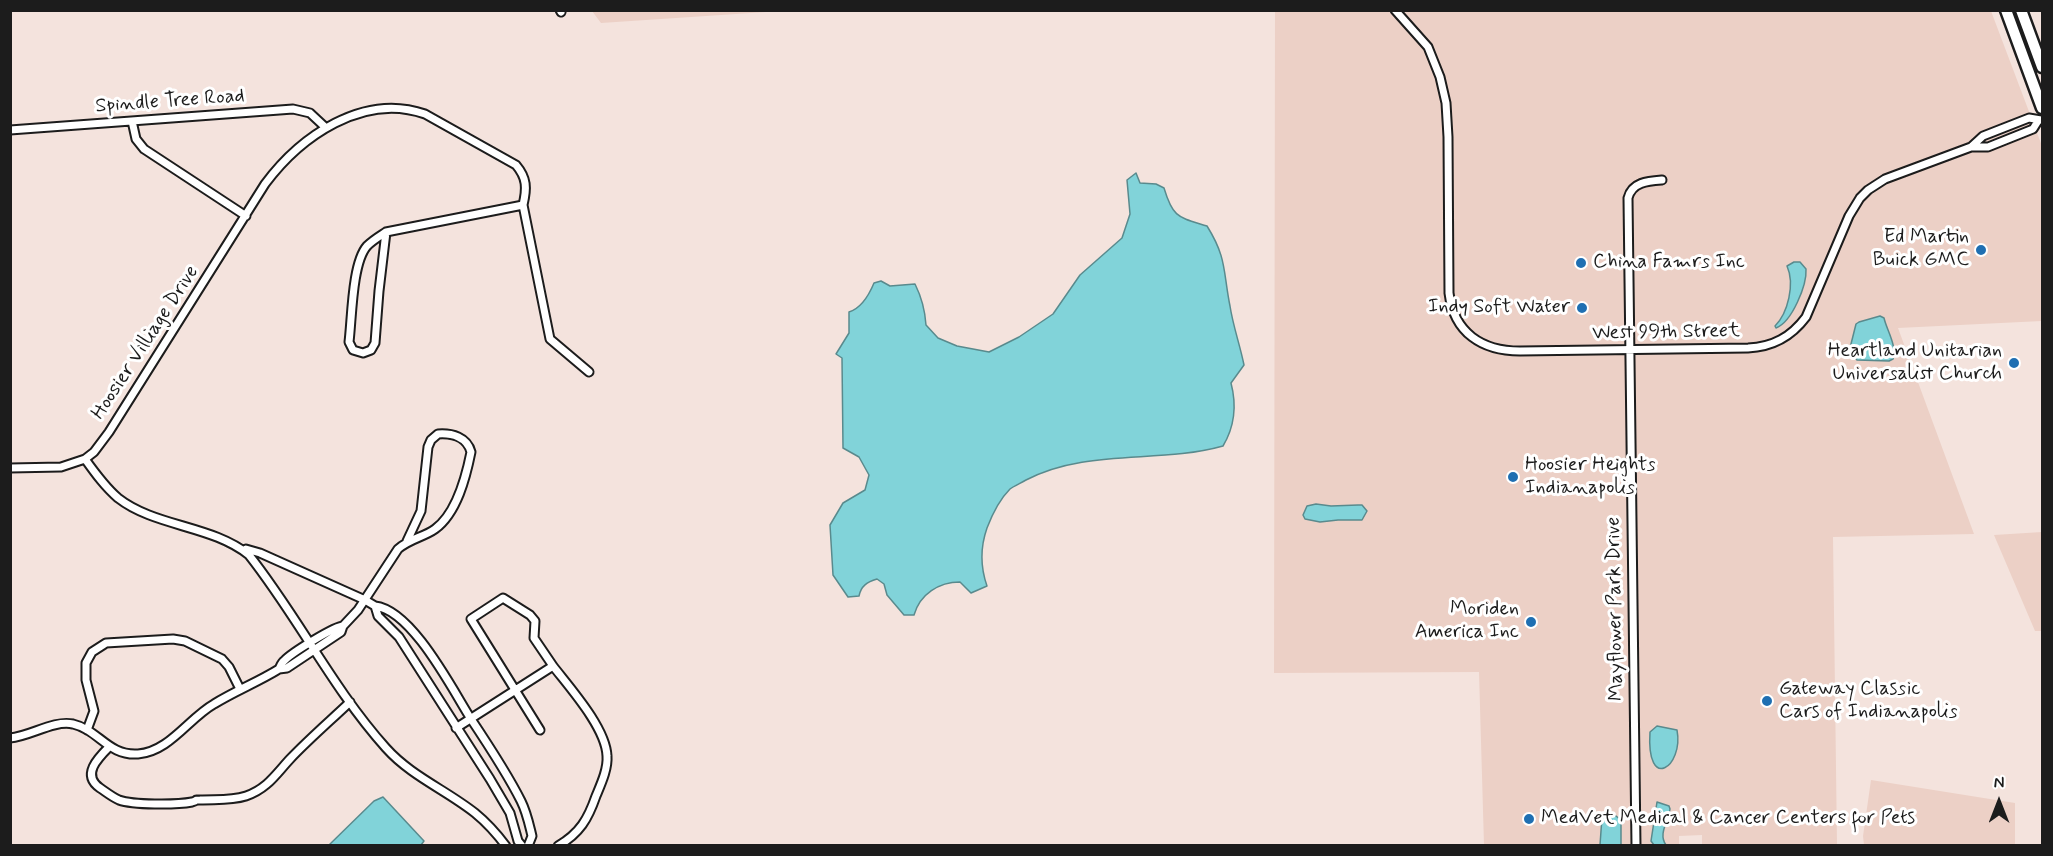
<!DOCTYPE html>
<style>
body{margin:0}
#map{position:relative;width:2053px;height:856px;overflow:hidden;background:#f4e3dd;font-family:Mynerve,sans-serif}
canvas{display:block}
.frame{position:absolute;inset:0;border:12px solid #1c1c1c;pointer-events:none}
.north{position:absolute;left:1969px;top:772px;width:60px;height:60px;-webkit-text-stroke:4px #fff;paint-order:stroke;rotate:0deg;font-size:16px;font-weight:700;line-height:24px;text-align:center;color:#1c1c1c}
.north::after{content:'';display:block;margin:auto;width:21px;height:27px;background:#1c1c1c;clip-path:polygon(50% 0,100% 100%,50% 72%,0 100%)}
</style>
<div id="map">
<canvas width="2053" height="856"></canvas>
<div class="frame"></div>
<div class="north">N</div>
</div>
<script>
const ctx = document.querySelector('canvas').getContext('2d');
ctx.lineJoin = 'round';
function fill(path, color) { ctx.fillStyle = color; ctx.fill(path, 'evenodd'); }
function strokePath(path, color, width, dash) { ctx.strokeStyle = color; ctx.lineWidth = width; ctx.lineCap = dash ? 'butt' : 'round'; ctx.setLineDash(dash || []); ctx.stroke(path); }
function write(font, color, halo, rows, align = 'center') {
  ctx.font = font + ' Mynerve,sans-serif'; ctx.lineWidth = 6; ctx.setLineDash([]); ctx.textBaseline = 'middle'; ctx.strokeStyle = halo; ctx.fillStyle = color; for (const [text, x, y, turn = 0] of rows) {
    ctx.save(); ctx.translate(x, y); ctx.rotate((+turn || 0) * Math.PI / 180); ctx.textAlign = isNaN(turn) ? turn : align; if (halo) ctx.strokeText(text, 0, 0); ctx.fillText(text, 0, 0); ctx.restore();
  }
}
const built = new Path2D(`
 M592,11H781L601,23Z
 M1275,11H1991L2042,146V321L1898,328L1974,534L1833,537L1837,845H1702V835L1679,836V846L1484,845L1479,672L1274,673Z
 M2042,532V631H2035L1994,535Z
 M1871,780L2015,803V845H1864L1863,836Z`);
const water = new Path2D(`
 M1136,173L1140,183L1156,184L1164,188C1173,218 1178,217 1207,226C1227,258 1223,271 1230,306C1233,326 1240,345 1244,365L1231,383C1237,406 1235,426 1223,446C1159,464 1087,448 1026,480C1021,483 1014,486 1010,489C1000,499 992,515 987,528C980,548 980,566 987,586L971,593L960,582C939,582 920,594 914,615H904L887,595L884,584L877,579C867,582 861,586 859,596L848,597L833,575L830,525L843,503L865,490L869,475L859,457L843,448L842,358L836,354L849,333V312C862,308 869,295 874,283L881,281L890,286L915,284C922,298 925,310 926,325L938,338L957,346L989,352L1019,337L1053,314L1080,275L1122,238L1130,214L1127,180Z
 M1794,262H1800L1806,269C1807,285 1792,322 1776,328L1775,326C1788,313 1795,284 1787,266Z
 M1880,316L1884,318C1887,331 1897,345 1893,359L1889,361L1857,360L1851,354L1850,348L1856,324L1859,322Z
 M1316,504L1331,506L1358,505H1362L1367,511L1362,520H1338L1320,522L1305,519L1303,515L1307,506Z
 M1657,726L1677,730C1684,767 1646,793 1650,732Z
 M383,797L424,841L421,845H329L374,801Z
 M1657,802L1669,806L1670,809C1668,822 1658,834 1666,845H1654L1651,841Z
 M1608,814L1616,816L1621,820V845H1600L1602,817Z`);
const street = new Path2D(`
 M560,10L561,12
 M1395,10L1428,47L1440,77L1446,103L1448,137L1449,293C1454,333 1482,351 1520,351L1748,348C1773,347 1791,337 1806,317L1849,216L1860,198L1868,190L1885,179L1971,147H1988L2033,129L2038,121
 M132,121L136,139L144,149L246,216
 M10,130L293,109L310,113L325,127
 M1971,147L1983,136L2029,118L2041,120
 M386,232L379,291L375,343L371,350L363,353L353,350L349,342C352,318 352,263 367,246C373,240 380,236 386,232L523,205
 M10,468L61,467L85,459
 M246,549L260,553L365,600L375,606
 M279,669C280,667 282,662 284,661C291,653 335,626 343,626
 M456,728L553,666C570,688 606,728 607,756C608,769 601,784 596,796C588,819 580,833 558,846
 M87,730L94,711L86,680V663L92,652L106,643L173,639L185,641L222,659L229,667L240,689
 M540,730L471,619L503,598L530,615L535,621L534,638L553,666
 M10,738C31,736 53,720 73,724C99,730 108,756 138,754C169,752 189,718 214,704C235,691 258,682 279,669L287,668L341,632L343,626L358,610L398,549C409,539 424,537 435,529C457,513 466,477 471,452C467,437 452,433 438,434L431,440L428,447L421,511L407,541
 M109,747C98,758 81,775 100,788C106,792 112,797 119,800C133,805 176,805 192,802C199,800 193,800 200,800C216,799 230,801 246,796C267,789 276,774 290,759C309,739 330,721 350,702
 M506,846C497,834 486,822 475,813C446,790 411,776 386,748C333,689 298,617 249,555C212,525 155,527 118,498C105,487 95,473 85,459L94,452L109,432L265,184C300,137 363,92 425,114L516,165C527,178 527,188 523,205L550,339L589,372
 M522,846L518,841L510,813L490,779L399,637L378,616L375,606C412,610 452,689 471,719C489,746 507,773 521,801C527,813 529,824 532,836L528,846
 M1636,846L1628,198C1632,182 1648,181 1662,180`);
const primary = new Path2D(`
 M2006,10L2042,108
 M2021,10L2042,67`);
const markers = [
 [1981,250,6,"#1f6fb2"],
 [1581,263,6,"#1f6fb2"],
 [1582,308,6,"#1f6fb2"],
 [2014,363,6,"#1f6fb2"],
 [1513,477,6,"#1f6fb2"],
 [1531,622,6,"#1f6fb2"],
 [1767,701,6,"#1f6fb2"],
 [1529,819,6,"#1f6fb2"]
];
const streetNames = [
 ["Spindle Tree Road",170,102,-4],
 ["West 99th Street",1666,333,-1],
 ["Hoosier Villiage Drive",146,343,-57],
 ["Mayflower Park Drive",1616,609,-91]
];
const poiNames = [
 ["Ed Martin",1969,238],
 ["Buick GMC",1969,261],
 ["China Famrs Inc",1593,263,"left"],
 ["Indy Soft Water",1570,308],
 ["Heartland Unitarian",2002,352],
 ["Universalist Church",2002,375],
 ["Hoosier Heights",1525,466,"left"],
 ["Indianapolis",1525,489,"left"],
 ["Moriden",1519,610],
 ["America Inc",1519,633],
 ["Gateway Classic",1779,690,"left"],
 ["Cars of Indianapolis",1779,713,"left"],
 ["MedVet Medical & Cancer Centers for Pets",1541,819,"left"]
];
fill(built, '#ecd0c6');
fill(water, '#81d3d9');
strokePath(water, '#598a8d', 1.5);
strokePath(street, '#1c1c1c', 11);
strokePath(primary, '#1c1c1c', 15);
strokePath(street, '#fff', 7);
strokePath(primary, '#fff', 10);
for (const [x, y, r, color] of markers) { const dot = new Path2D(); dot.arc(x, y, r, 0, 2 * Math.PI); ctx.fillStyle = color; ctx.fill(dot); strokePath(dot, '#fff', 2); }
write('20px', '#1c1c1c', '#fff', streetNames);
write('20px', '#1c1c1c', '#fff', poiNames, 'right');
</script>
